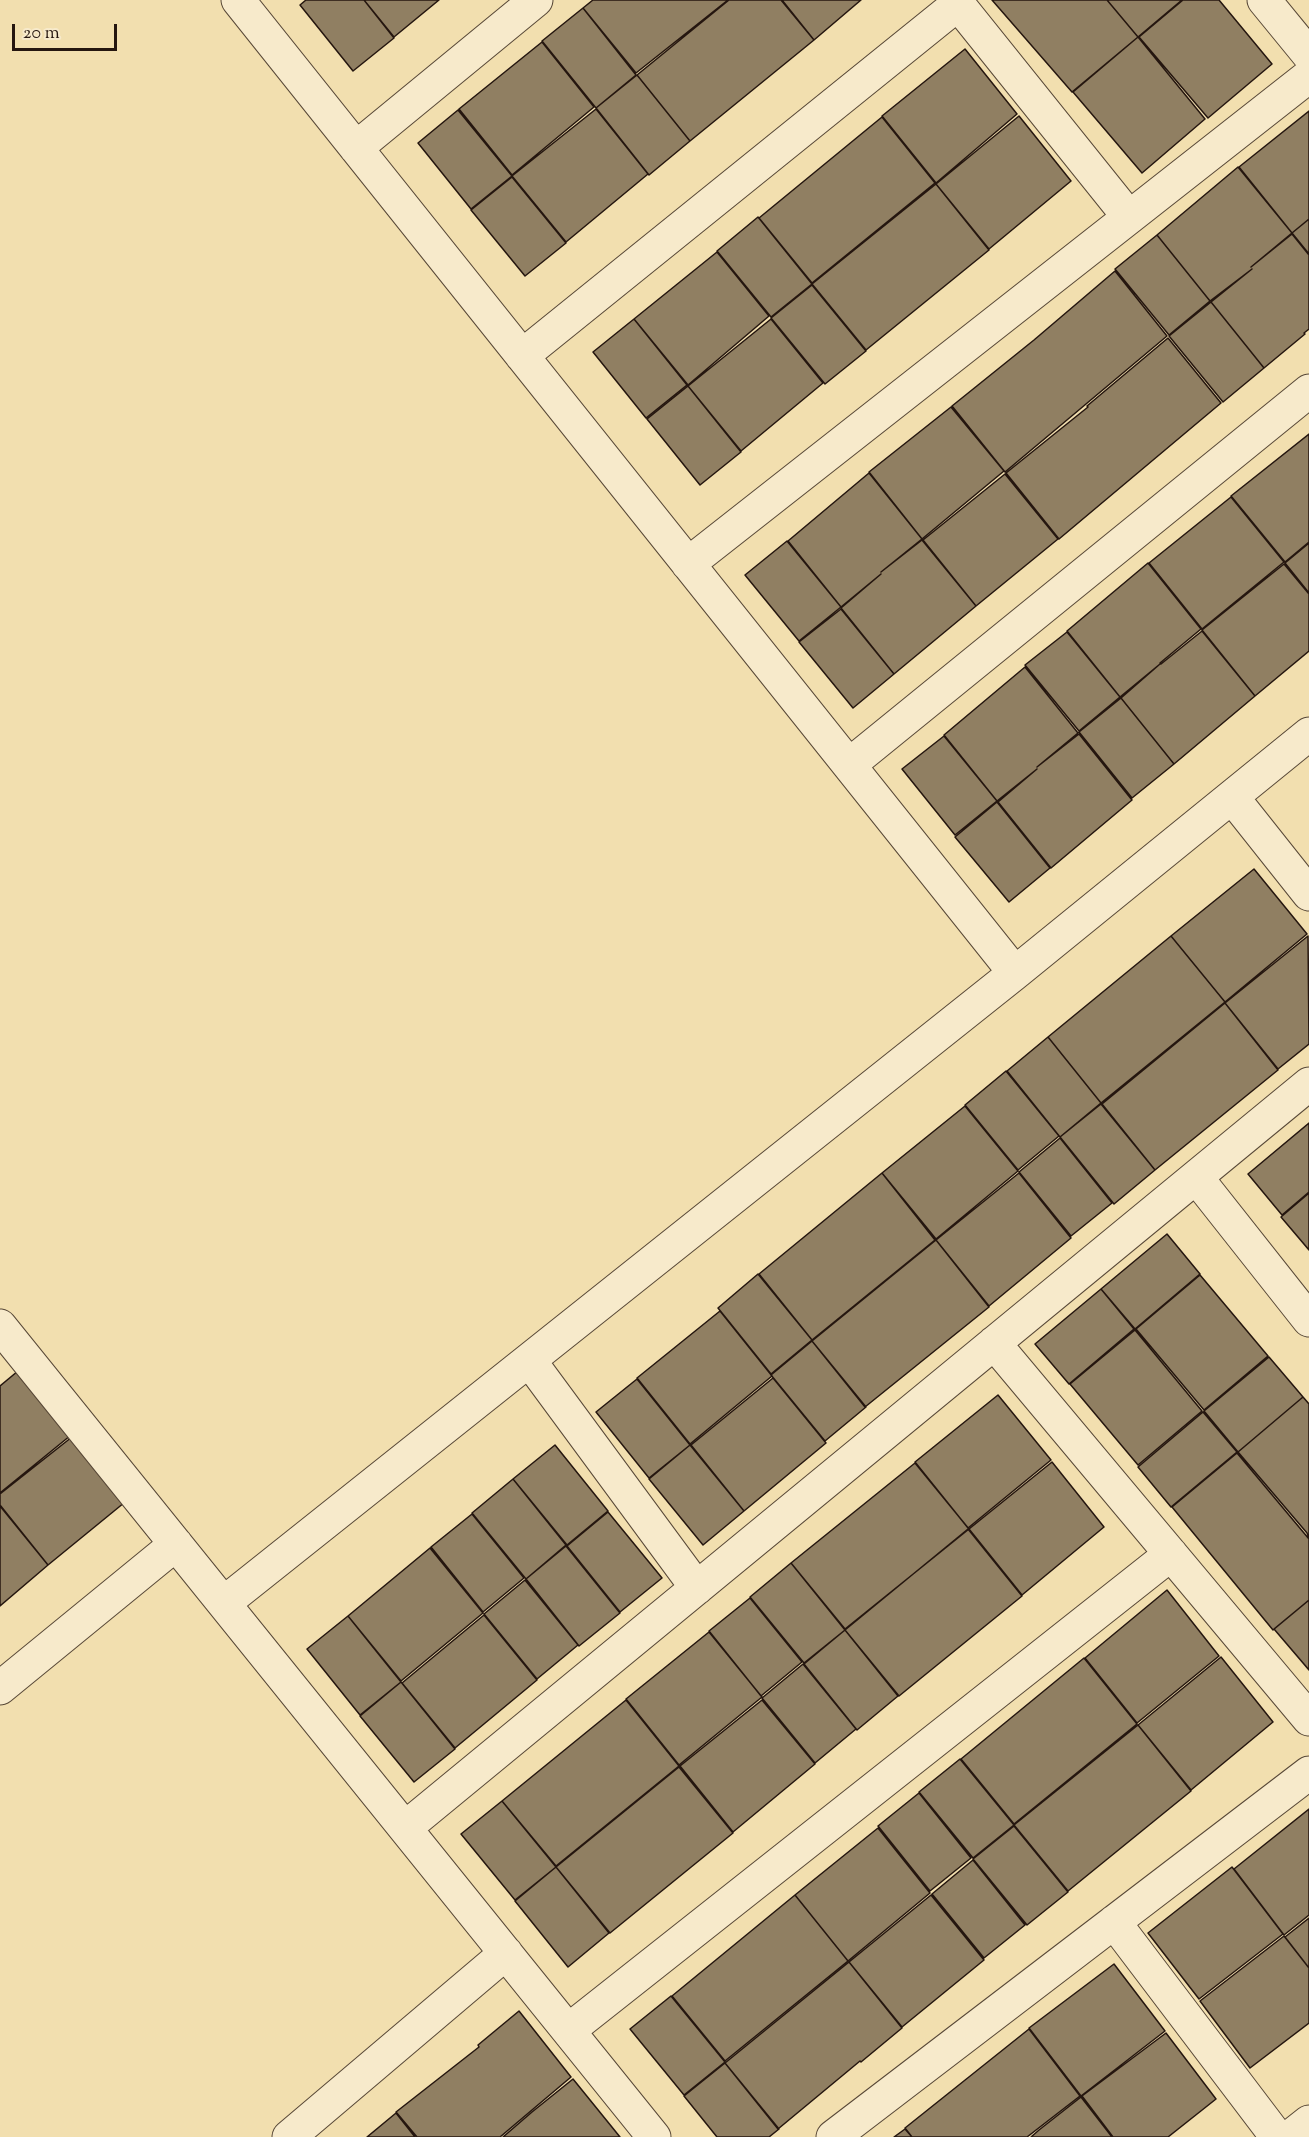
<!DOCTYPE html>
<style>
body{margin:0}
#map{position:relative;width:1309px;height:2137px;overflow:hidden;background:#f2dfaf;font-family:"Sorts Mill Goudy",serif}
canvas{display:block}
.scale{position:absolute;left:12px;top:24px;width:105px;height:27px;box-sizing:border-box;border:3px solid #25160f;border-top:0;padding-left:8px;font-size:18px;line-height:21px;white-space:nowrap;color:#25160f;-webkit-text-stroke:4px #f7eacb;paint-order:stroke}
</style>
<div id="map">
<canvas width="1309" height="2137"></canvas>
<div class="scale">20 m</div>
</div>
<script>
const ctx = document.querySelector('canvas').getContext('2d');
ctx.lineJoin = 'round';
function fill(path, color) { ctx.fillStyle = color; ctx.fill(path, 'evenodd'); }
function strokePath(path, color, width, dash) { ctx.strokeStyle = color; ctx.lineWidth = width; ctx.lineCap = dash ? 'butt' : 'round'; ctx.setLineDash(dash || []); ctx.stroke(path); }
const building = new Path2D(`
 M306,0H364L394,38L353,71L300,5Z
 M364,0H439L394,37Z
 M593,0H728L636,73L583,8Z
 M729,0H781L814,40L690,141L637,75Z
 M782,0H861L814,40Z
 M992,0H1107L1138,37L1072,92Z
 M1107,0H1182L1138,37Z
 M1183,0H1219L1272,64L1208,118L1139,37Z
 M583,8L636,75L596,108L542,41Z
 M1138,37L1205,119L1142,173L1073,92Z
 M542,42L594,107L512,175L459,109Z
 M965,49L1017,114L936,183L882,116Z
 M637,75L690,141L649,175L596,108Z
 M596,109L648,174L566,242L512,176Z
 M458,110L512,176L471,209L418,143Z
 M1309,111V219L1292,233L1239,167Z
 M1019,116L1071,181L989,249L936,184Z
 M882,117L935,183L812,283L759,218Z
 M1238,167L1292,233L1251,267L1292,234L1309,255V329L1304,333L1305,334L1264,368L1211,302L1252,269L1210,301L1157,235Z
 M512,177L566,243L525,276L471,210Z
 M936,184L989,250L866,350L812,284Z
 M758,217L812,284L771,317L717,251Z
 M1309,219V254L1292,233Z
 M1157,235L1210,301L1169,335L1115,269Z
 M717,252L769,316L688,385L634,319Z
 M1115,271L1167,336L1005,472L952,406L1034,340Z
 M812,285L866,351L825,384L771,318Z
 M1211,302L1264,368L1223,402L1169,336Z
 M634,319L687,385L646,418L593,352Z
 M771,319L823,383L741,451L688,386Z
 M1168,338L1221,403L1059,539L1006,473L1088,407L1087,406Z
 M688,386L741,452L700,485L647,419Z
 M951,407L1004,471L922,539L869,472Z
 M1309,434V542L1285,562L1231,496Z
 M869,473L922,539L881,572L922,540L976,606L894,674L841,608L881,574L841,607L788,541Z
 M1005,474L1058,539L976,606L923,540Z
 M1231,497L1284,562L1202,629L1149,563Z
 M787,541L841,607L799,641L745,575Z
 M1309,543V593L1285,563Z
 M1148,563L1201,629L1160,663L1161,664L1202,631L1255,696L1174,764L1121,698L1160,664L1120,697L1067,631Z
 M1284,564L1309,594V651L1255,696L1202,630Z
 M841,609L894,674L853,708L799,642Z
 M1067,632L1120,697L1079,731L1025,665Z
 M1025,667L1078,733L1037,767L1079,734L1132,800L1051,868L998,802L1037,769L997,801L944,735Z
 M1121,698L1174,764L1132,798L1079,732Z
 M944,736L997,801L955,835L902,769Z
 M997,802L1050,868L1009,902L955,837Z
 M1254,869L1307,934L1225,1002L1171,936Z
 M1171,936L1225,1002L1101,1103L1048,1037Z
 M1308,936L1309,1044L1278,1069L1225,1003Z
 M1225,1003L1278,1070L1155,1170L1102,1104Z
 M1048,1037L1101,1103L1060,1137L1007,1071Z
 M1006,1071L1059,1136L1018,1170L965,1105Z
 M1101,1104L1155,1170L1114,1204L1060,1137Z
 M965,1106L1018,1171L936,1239L882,1173Z
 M1309,1123V1192L1282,1215L1248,1174Z
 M1060,1138L1112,1203L1071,1236L1019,1172Z
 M882,1173L935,1240L812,1340L759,1274Z
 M1019,1173L1071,1238L989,1306L936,1240Z
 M1309,1193V1250L1281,1217Z
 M1167,1234L1200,1274L1135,1329L1101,1289Z
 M936,1240L989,1307L865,1407L812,1341Z
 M758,1274L812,1340L771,1374L718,1308Z
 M1200,1275L1268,1356L1204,1410L1136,1329Z
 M1101,1289L1134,1329L1069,1384L1035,1344Z
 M720,1311L772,1376L690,1444L637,1378Z
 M1135,1330L1202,1411L1138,1465L1070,1384Z
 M812,1341L866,1407L825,1441L771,1375Z
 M1269,1357L1303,1397L1238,1452L1204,1411Z
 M24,1366L76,1431L0,1493V1386Z
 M773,1378L826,1443L744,1511L691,1445Z
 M637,1379L690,1445L649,1478L596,1412Z
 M998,1395L1051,1460L968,1528L915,1462Z
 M1303,1397L1309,1404V1538L1307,1533L1238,1452Z
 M1203,1412L1237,1452L1171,1507L1138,1467Z
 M77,1433L130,1498L48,1565L0,1505V1494Z
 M555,1445L608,1511L567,1545L513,1479Z
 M690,1445L744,1511L703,1545L649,1479Z
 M1237,1453L1309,1539V1600L1273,1630L1172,1507Z
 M1052,1462L1104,1527L1022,1595L969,1529Z
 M915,1463L969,1529L845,1629L791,1563Z
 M513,1479L566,1545L526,1579L472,1513Z
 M0,1506L48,1565L0,1606Z
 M608,1512L662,1578L620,1612L567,1546Z
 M472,1514L524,1578L483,1612L431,1547Z
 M968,1529L1022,1596L899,1696L845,1630Z
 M566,1546L620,1613L579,1646L526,1579Z
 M430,1548L483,1613L401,1681L348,1616Z
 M791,1563L845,1630L804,1663L750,1597Z
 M525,1580L578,1645L537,1679L484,1614Z
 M1167,1590L1219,1656L1137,1723L1085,1658Z
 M750,1598L802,1662L761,1696L709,1631Z
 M1309,1600V1670L1274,1629Z
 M484,1615L537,1680L455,1748L402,1683Z
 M348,1616L401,1682L360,1715L307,1649Z
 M845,1630L898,1696L857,1730L804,1664Z
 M709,1632L762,1697L679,1765L626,1699Z
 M1221,1657L1273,1722L1191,1790L1138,1725Z
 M1084,1658L1137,1724L1014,1824L961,1759Z
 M803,1664L856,1729L815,1763L762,1698Z
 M401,1682L455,1749L414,1782L360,1716Z
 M626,1700L679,1766L556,1866L502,1801Z
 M762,1700L815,1764L733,1832L680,1766Z
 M1138,1725L1191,1791L1068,1891L1014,1825Z
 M960,1759L1014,1825L973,1858L919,1792Z
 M679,1767L733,1833L610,1933L556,1867Z
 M919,1793L971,1858L930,1891L878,1826Z
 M502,1801L556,1867L515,1900L461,1834Z
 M1309,1809V1915L1284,1935L1234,1869Z
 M1014,1826L1068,1892L1027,1925L973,1859Z
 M878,1828L930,1893L848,1961L795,1895Z
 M973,1860L1025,1925L984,1958L932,1894Z
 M556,1867L609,1933L568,1967L515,1901Z
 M1232,1867L1283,1934L1199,1999L1148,1933Z
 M795,1895L848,1961L725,2061L672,1996Z
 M931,1895L984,1960L902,2027L849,1962Z
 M1309,1918V1968L1285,1937Z
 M1284,1936L1309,1968V2023L1250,2068L1200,2001Z
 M849,1962L902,2028L861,2062L860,2061L778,2129L725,2063Z
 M1114,1964L1165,2031L1081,2096L1029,2028Z
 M671,1996L725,2062L684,2095L630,2029Z
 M519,2011L571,2077L500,2137H417L396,2112L479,2047L478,2045Z
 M1029,2029L1080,2096L1027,2137H912L905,2128Z
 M1166,2033L1216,2099L1168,2137H1113L1082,2096Z
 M725,2063L779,2129L769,2137H717L684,2096Z
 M573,2079L620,2137H503L532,2112Z
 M1081,2097L1112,2137H1031L1039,2130Z
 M396,2113L415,2137H367Z
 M905,2129L912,2137H894Z`);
const minor = new Path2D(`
 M238,0L1015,973
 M1264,0L1309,55
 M958,4L1129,217
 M356,148L536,0
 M522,356L958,4L954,0
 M688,564L1309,76
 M849,765L1309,391
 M1232,797L1309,894
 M1196,1177L1309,1320
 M0,1326L654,2137
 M994,1343L1309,1719
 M529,1360L697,1588
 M224,1603L1015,973L1309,734
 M0,1688L176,1544
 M405,1828L1309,1084
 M1114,1922L1277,2137
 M569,2030L1171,1554
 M289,2137L506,1953
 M833,2137L1309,1773
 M1290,2137L1309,2122`);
fill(building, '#907f62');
strokePath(building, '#25160f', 1.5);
strokePath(minor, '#584837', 35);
strokePath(minor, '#f7eacb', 33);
</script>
